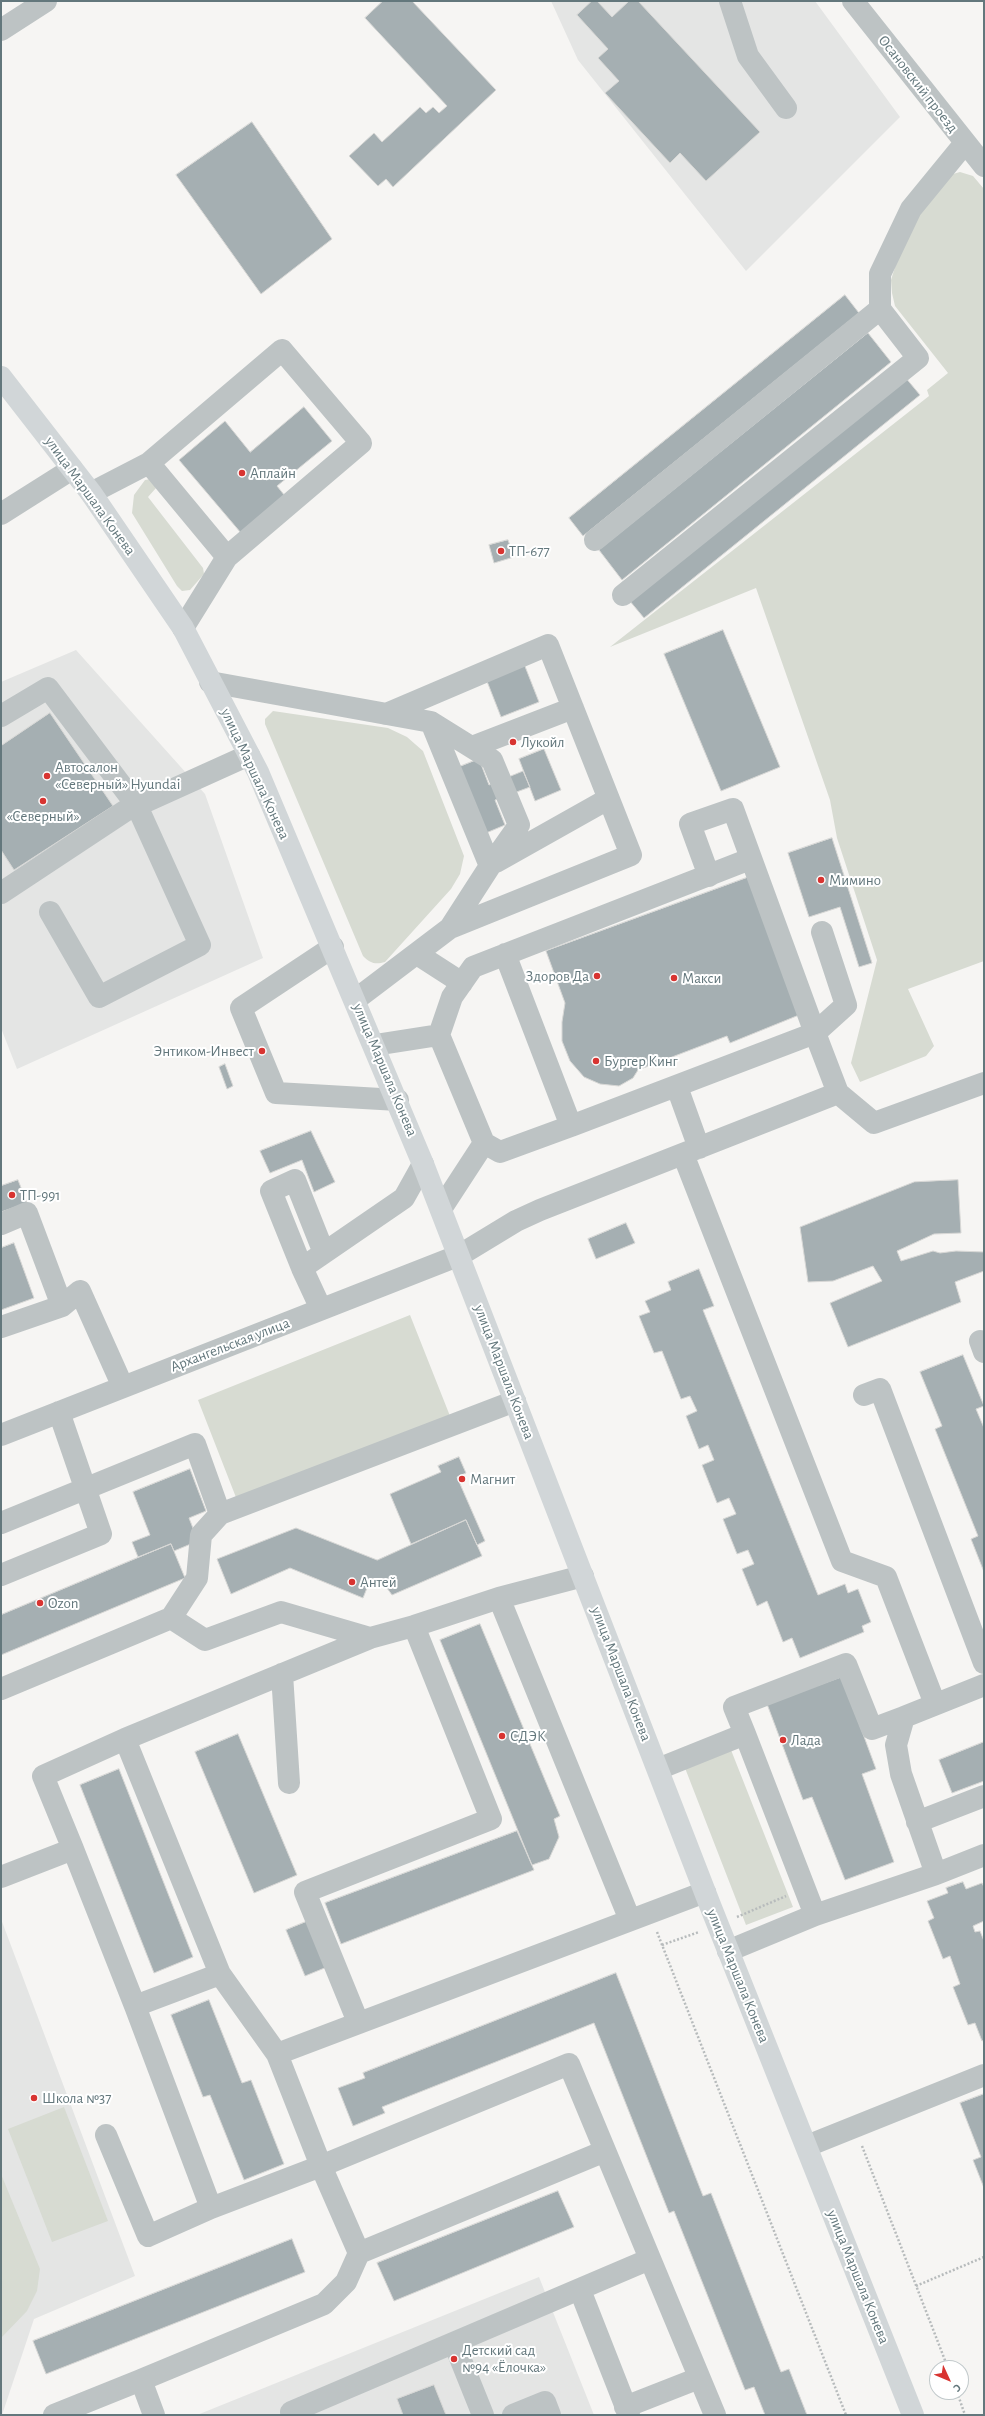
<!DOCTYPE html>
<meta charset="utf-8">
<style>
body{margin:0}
#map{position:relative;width:985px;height:2416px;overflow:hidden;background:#f6f5f3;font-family:"Alegreya Sans",sans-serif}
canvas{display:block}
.frame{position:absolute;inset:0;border:2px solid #63777c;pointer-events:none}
.north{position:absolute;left:929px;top:2360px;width:40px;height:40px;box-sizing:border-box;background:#fff;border:1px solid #c1c9cb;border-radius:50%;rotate:134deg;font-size:11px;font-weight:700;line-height:16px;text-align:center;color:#63777c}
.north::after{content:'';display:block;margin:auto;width:14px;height:18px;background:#d83431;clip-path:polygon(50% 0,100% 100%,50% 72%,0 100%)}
</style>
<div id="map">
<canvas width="985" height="2416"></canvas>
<div class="frame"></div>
<div class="north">С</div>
</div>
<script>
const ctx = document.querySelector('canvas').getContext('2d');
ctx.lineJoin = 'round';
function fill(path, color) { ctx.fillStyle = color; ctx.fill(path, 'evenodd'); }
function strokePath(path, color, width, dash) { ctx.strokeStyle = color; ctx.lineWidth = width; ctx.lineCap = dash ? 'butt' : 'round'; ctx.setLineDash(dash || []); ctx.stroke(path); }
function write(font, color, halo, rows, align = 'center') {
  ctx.font = font + ' "Alegreya Sans",sans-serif'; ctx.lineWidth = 4; ctx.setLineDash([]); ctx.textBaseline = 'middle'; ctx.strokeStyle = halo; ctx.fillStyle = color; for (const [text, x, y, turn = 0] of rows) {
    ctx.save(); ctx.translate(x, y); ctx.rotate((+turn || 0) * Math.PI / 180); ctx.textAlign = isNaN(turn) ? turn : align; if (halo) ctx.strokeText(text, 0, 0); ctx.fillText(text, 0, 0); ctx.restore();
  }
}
const built = new Path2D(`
 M551,1H815L900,117L746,271L578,60Z
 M76,650L205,794L263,958L17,1069L1,1028V682Z
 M1,1919L135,2276L34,2319L2,2415Z
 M539,2277L594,2415H197Z`);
const green = new Path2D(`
 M960,172L973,176L984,189V961L908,989L934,1046L926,1056L860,1082L851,1063L877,960L837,838L830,800L756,588L610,647L929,396L927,390L948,373L895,306L892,293L891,280L901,248L917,214L953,174Z
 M151,479L156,488L148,497L203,568L204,574L190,590L182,591L177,586L132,513L134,495L145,480Z
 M273,711L388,728L407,737L423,751L464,856L460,874L451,889L385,962C375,965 370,963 363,956L265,724V719Z
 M410,1315L450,1416L237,1500L198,1400Z
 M731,1750L793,1907L746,1925L685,1768Z
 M64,2107L108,2221L52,2242L8,2129Z
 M1,2174L40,2269L37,2291L27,2311L1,2338Z`);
const building = new Path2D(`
 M383,1H412L496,90L393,187L386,179L378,186L349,156L374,133L382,142L420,107L426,113L433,107L439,113L447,106L365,18Z
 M592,1H597L612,17L629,1H638L760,132L706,181L680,153L670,163L605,93L619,81L598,58L608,49L577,15Z
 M252,122L332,239L261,294L176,175Z
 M845,295L859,313L583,536L569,518Z
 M868,333L891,362L622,580L599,550Z
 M905,377L920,395L644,618L629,600Z
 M304,407L332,441L277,486L285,496L241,533L179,460L225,421L250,452Z
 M508,540L514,557L494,563L489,545Z
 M723,630L780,767L721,791L664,654Z
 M519,651L539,702L501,717L481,666Z
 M50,713L113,806L14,870L1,850V746Z
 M544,749L561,790L535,801L519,759Z
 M479,759L489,785L523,771L530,787L495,800L505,825L486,833L459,767Z
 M832,838L872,963L859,967L840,907L809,917L788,853Z
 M749,877L804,1013L730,1043L727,1036L638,1070L633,1078L619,1086L600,1084L584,1077L570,1061L562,1041V1022L565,1003L546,951Z
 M225,1064L233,1086L227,1089L219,1067Z
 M311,1131L335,1182L314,1192L302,1160L270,1173L260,1151Z
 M18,1180L27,1203L1,1212V1186Z
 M958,1180L961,1233L934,1234L897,1251L901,1261L933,1251L940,1253L956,1251L984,1252V1271L955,1282L961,1302L848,1347L830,1303L882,1281L873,1266L833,1281L808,1282L800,1227L914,1182Z
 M626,1223L635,1243L596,1259L588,1239Z
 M14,1243L34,1298L1,1310V1248Z
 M699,1269L714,1306L703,1310L818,1595L845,1584L848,1593L858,1589L871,1622L862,1626L864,1632L800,1658L792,1638L783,1642L767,1601L757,1606L742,1569L754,1564L748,1550L737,1554L723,1519L736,1514L729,1498L717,1503L702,1465L714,1460L708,1445L699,1449L686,1416L697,1411L690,1396L681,1399L662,1351L654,1353L639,1316L650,1312L645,1301L671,1290L668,1282Z
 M963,1355L984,1406L976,1409L984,1428V1572L971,1539L978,1536L935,1429L942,1426L920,1372Z
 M459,1457L466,1473L457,1477L485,1541L477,1545L466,1520L411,1544L390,1494L441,1472L438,1466Z
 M190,1469L206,1511L189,1518L198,1541L174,1551L171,1544L138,1557L132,1542L150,1535L133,1492Z
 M466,1520L482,1556L392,1595L384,1584L369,1583L363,1598L290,1568L231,1594L217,1559L296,1528L377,1560Z
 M171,1544L185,1578L1,1655V1615Z
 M480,1624L560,1816L554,1819L559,1837L549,1859L532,1865L440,1640Z
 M842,1677L876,1769L862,1774L894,1862L845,1880L812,1797L803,1800L767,1704Z
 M238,1734L297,1875L254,1893L195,1752Z
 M984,1742V1781L952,1793L939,1760Z
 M119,1769L193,1957L154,1973L80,1785Z
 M517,1831L534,1870L341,1944L325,1903Z
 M963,1882L966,1889L982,1883L984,1887V1921L973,1926L975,1932L980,1931L984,1941V2040L982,2041L975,2023L968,2025L953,1987L960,1984L950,1956L943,1959L928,1921L934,1918L927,1901L948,1893L946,1888Z
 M308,1921L327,1967L305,1976L286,1930Z
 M616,1973L703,2196L711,2193L781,2372L789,2369L807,2415H765L754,2387L745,2390L674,2211L669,2213L594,2023L382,2107L385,2113L353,2126L338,2088L365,2078L363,2073Z
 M209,2000L242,2083L251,2080L284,2164L244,2180L210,2095L203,2097L171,2015Z
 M984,2094V2188L973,2160L981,2157L960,2103Z
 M558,2191L574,2227L394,2301L377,2263Z
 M292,2239L305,2272L46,2374L33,2341Z
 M434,2385L446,2415H403L397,2399Z`);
const path = new Path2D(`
 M737,1917L786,1896
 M657,1932L846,2415
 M662,1945L699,1932
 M862,2146L948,2368
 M916,2286L984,2257
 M957,2392L965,2415`);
const minor = new Path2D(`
 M730,1L748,56L786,108
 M853,1L984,166
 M1,30L46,1
 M149,463L227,557
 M91,493L149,463L282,350L361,443L227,557L183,628
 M1,514L72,469
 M595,540L880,309
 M623,595L918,358L880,309V274L911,209L965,143
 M210,682L431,722L490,866L450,928L355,1000
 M386,714L548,645L631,855L450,928
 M1,716L48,688L137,806L200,945L99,997L50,912
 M431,722L492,760L519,825L490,866
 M472,747L573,708
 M496,862L608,799
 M709,876L690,824L733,809L815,1033L846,1005L822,932
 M1,893L125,811L249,755
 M333,947L241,1008L276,1093L398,1100
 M417,954L462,983
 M375,1045L439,1035
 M677,1087L699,1148
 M838,1093L874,1123L984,1083
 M571,1126L500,1152L484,1143L439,1035L452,997L473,967L750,859
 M683,1154L842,1561L886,1577L935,1704
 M441,1209L484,1143
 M1,1224L27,1213L62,1306
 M302,1268L271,1191L295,1180L324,1253
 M321,1309L302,1268L404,1198L423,1164
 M1,1327L62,1306L80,1291L123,1387
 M980,1341L984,1352
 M864,1395L880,1389L984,1663
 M1,1435L460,1255L516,1221L540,1210L838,1093L815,1033L571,1126L505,954
 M1,1523L195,1444L220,1514L515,1401
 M1,1575L101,1534L59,1412
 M499,1598L630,1920
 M171,1618L197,1578L201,1535L220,1514
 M282,1674L289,1783
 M1,1689L171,1618L205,1640L281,1612L370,1638L414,1626L499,1598L583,1576
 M745,1734L734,1707L846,1664L872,1729L904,1717
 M125,1739L370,1638
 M658,1769L745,1734L815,1915
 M917,1822L984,1796
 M73,1849L135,2006
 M936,1874L984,1855
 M1,1877L73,1849L43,1776L125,1739L220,1974L277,2054
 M705,1892L277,2054L321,2166L569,2064L715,2415
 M728,1951L815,1915L936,1874L901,1774L896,1745L904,1717L984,1685
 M220,1974L135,2006L211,2208L321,2166L359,2253L605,2151
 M358,2022L305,1892L491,1819L414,1626
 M106,2135L148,2236L211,2208
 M807,2146L984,2075
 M580,2290L629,2415
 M454,2343L483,2415
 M625,2407L699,2378
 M54,2415L141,2380
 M154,2415L141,2380L324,2304L346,2282L359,2253
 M292,2415L291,2412L650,2259
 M513,2415L545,2402L550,2415`);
const major = new Path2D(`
 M1,377L91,493L183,628L258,772L423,1164L710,1905L913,2415`);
const markers = [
 [242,473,4,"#d83431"],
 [501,551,4,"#d83431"],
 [513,742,4,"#d83431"],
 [47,776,4,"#d83431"],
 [43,801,4,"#d83431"],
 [821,880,4,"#d83431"],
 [597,976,4,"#d83431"],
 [674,978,4,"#d83431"],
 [262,1051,4,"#d83431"],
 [596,1061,4,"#d83431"],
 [12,1195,4,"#d83431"],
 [462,1479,4,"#d83431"],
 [352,1582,4,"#d83431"],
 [40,1603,4,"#d83431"],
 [502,1736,4,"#d83431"],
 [783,1740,4,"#d83431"],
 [34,2098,4,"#d83431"],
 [454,2359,4,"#d83431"]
];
const streetNames = [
 ["Осановский проезд",918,84,52],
 ["улица Маршала Конева",90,496,54],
 ["улица Маршала Конева",255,774,65],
 ["улица Маршала Конева",385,1070,67],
 ["Архангельская улица",230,1345,-21],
 ["улица Маршала Конева",504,1372,69],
 ["улица Маршала Конева",621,1674,69],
 ["улица Маршала Конева",738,1976,68],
 ["улица Маршала Конева",858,2277,68]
];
const poiNames = [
 ["Аплайн",250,473],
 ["ТП-677",509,551],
 ["Лукойл",521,742],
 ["Автосалон",55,767],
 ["«Северный» Hyundai",55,784],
 ["«Северный»",43,816,"center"],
 ["Мимино",829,880],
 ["Здоров Да",589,976,"right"],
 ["Макси",682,978],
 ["Энтиком-Инвест",254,1051,"right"],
 ["Бургер Кинг",604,1061],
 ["ТП-991",20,1195],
 ["Магнит",470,1479],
 ["Антей",360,1582],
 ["Ozon",48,1603],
 ["СДЭК",510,1736],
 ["Лада",791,1740],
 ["Школа №37",42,2098],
 ["Детский сад",462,2350],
 ["№94 «Ёлочка»",462,2367]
];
fill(built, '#e4e5e4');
fill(green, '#d7dbd2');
fill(building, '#a5afb2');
strokePath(building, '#d7d7d5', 1);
strokePath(path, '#b7bbbc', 2.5, [2, 2]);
strokePath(minor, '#bdc3c4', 22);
strokePath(major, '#d1d6d8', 22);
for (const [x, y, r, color] of markers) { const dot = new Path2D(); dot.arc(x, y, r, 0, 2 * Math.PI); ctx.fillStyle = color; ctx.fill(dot); strokePath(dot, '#fff', 1.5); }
write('15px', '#63777c', '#fff', streetNames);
write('15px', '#63777c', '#fff', poiNames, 'left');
</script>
